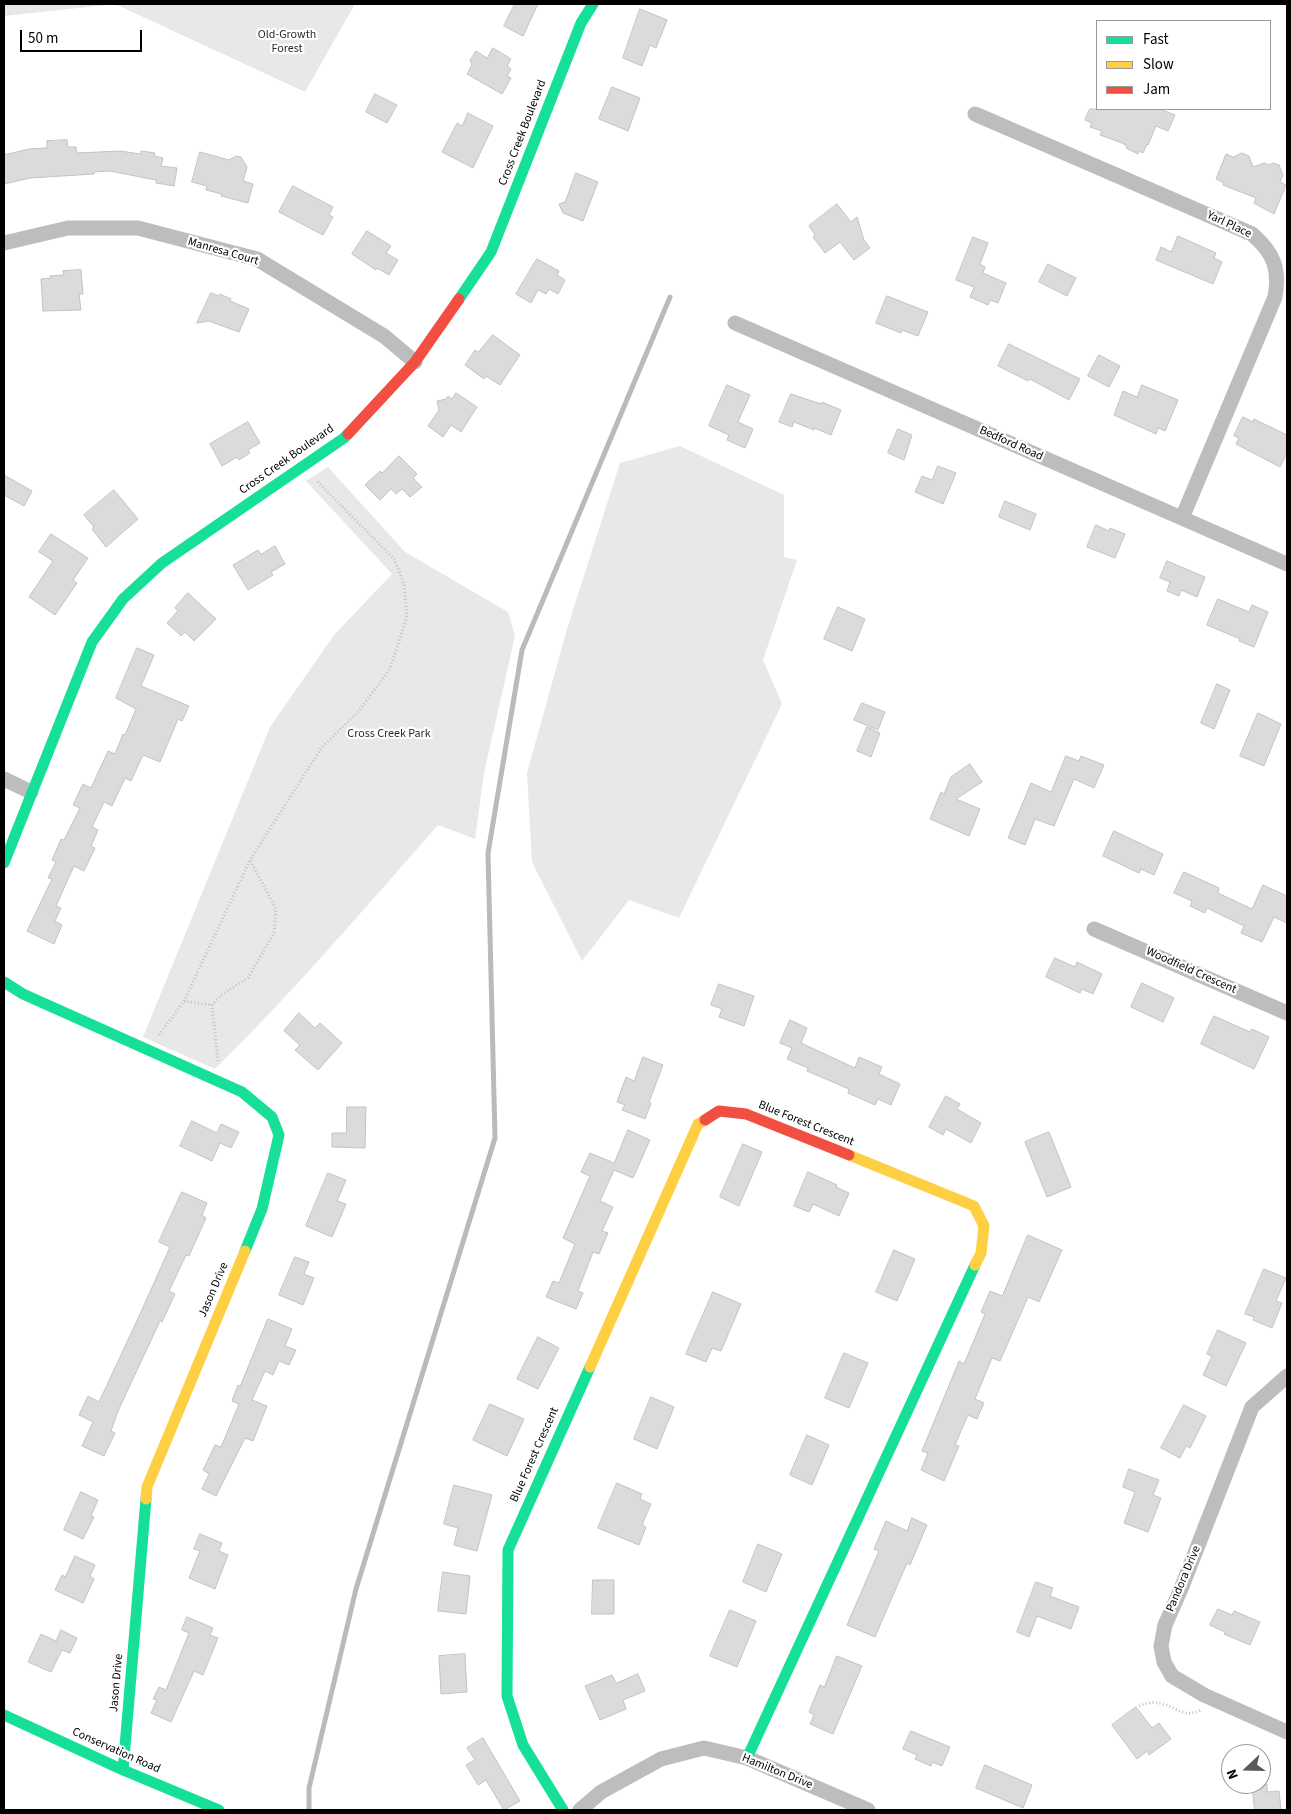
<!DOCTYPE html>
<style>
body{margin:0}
#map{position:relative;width:1291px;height:1814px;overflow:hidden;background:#fff;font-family:"Source Sans 3",sans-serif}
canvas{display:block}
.frame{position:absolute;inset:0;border:5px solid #000;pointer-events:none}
.legend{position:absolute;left:1096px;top:20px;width:175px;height:90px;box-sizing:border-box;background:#fff;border:1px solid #999;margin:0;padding:6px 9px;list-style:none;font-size:15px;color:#000}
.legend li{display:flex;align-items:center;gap:10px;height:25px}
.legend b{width:25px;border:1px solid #999}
.north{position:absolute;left:1221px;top:1744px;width:50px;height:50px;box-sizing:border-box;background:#fff;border:1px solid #999;border-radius:50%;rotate:249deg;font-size:14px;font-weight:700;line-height:20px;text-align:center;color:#000}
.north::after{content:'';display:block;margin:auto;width:18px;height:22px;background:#595959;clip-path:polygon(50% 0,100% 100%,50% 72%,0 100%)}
.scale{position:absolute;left:20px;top:30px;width:122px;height:22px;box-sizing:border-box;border:2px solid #000;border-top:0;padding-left:6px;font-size:15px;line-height:18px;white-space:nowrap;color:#000;-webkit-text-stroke:4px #fff;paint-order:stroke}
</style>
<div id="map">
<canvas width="1291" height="1814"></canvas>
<div class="frame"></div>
<ul class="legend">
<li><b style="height:6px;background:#16e098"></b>Fast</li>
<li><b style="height:6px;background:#ffcf43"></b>Slow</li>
<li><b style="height:6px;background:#f24e42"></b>Jam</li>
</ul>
<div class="north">N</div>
<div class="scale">50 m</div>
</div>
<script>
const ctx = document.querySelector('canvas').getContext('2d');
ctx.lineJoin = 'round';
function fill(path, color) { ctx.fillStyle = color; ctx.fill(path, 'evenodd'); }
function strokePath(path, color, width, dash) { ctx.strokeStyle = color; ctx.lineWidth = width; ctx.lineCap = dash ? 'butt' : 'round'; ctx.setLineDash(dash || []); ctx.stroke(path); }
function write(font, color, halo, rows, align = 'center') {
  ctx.font = font + ' "Source Sans 3",sans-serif'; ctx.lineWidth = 4.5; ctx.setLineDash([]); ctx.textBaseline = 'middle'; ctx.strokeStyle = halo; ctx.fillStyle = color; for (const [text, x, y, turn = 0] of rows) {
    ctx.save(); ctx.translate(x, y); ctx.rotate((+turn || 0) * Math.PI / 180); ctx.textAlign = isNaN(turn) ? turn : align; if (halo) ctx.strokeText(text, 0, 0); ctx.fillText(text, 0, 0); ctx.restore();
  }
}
const green = new Path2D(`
 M4,4H355L305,92L115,4L4,16Z
 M680,446L784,495V557L797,560L763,660L782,704L679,918L629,900L582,961L532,862L527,773L567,629L620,463Z
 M328,467L405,552L508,612L515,636L484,773L475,839L438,825C365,908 294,991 215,1069L143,1037L270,727L334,635L392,574L306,481Z`);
const stream = new Path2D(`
 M309,1810V1788L356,1589L495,1138L488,853L522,650L670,297`);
const building = new Path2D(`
 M515,4H538L523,36L504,26Z
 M640,9L667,20L656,48L650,45L642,66L623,58Z
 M493,48L511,59L507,66L511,69L507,76L511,78L502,94L467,74L472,65L470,60L476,51L487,58Z
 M612,87L640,98L628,131L599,119Z
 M375,94L397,105L387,123L366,112Z
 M1090,109H1160L1175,115L1168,131L1156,126L1148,145L1147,144L1143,153L1139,151L1138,154L1126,148L1127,146L1122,143L1100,135L1102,131L1090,127L1092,123L1085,120Z
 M468,113L493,126L473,168L442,152L457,123L462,126Z
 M67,140L68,147H76L77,153L120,151L141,154V151L155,153L154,156L163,158L161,166L177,168L174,186L156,183V180L110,171L94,172V174L30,178L4,184V155L29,149L47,148V141Z
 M200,152L229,160L236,156L241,157L247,167L243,181L253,184L248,203L221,196L222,194L206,190L207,186L192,182Z
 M1242,153L1249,156L1253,167L1264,163L1269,165L1273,163L1279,165L1283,175L1280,182L1286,185L1274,214L1254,203L1256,198L1223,185L1224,183L1216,179L1226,154L1233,157Z
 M576,173L598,182L583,221L563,213L559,204L565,202Z
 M293,186L333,207L329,215L333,217L323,235L279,212Z
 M837,204L851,222L857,217L864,240L870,248L854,260L840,242L825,253L813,237L815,235L809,226Z
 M367,231L391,246L386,253L398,260L389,275L377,268L376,270L352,254Z
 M1178,236L1216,253L1214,258L1222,262L1213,284L1156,260L1161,247L1171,252Z
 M973,237L988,243L980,264L985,267L983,273L1006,283L998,303L990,300L988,305L970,297L974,287L956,280Z
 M537,259L559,271L557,275L565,280L558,294L549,289L546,294L538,290L531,303L516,294Z
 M1048,264L1076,278L1067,296L1039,282Z
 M81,270L83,294H79L81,310L43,311L41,279L51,278L50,276L64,275L63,271Z
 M211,293L219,296L220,294L231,299L230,301L249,309L239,332L209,321L197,323Z
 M887,296L928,312L918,336L902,330L901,333L876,323Z
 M493,335L520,355L500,385L486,376L484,379L465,365L475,350L478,352Z
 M1009,344L1080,379L1069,400L1030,379L1028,381L998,366Z
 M1099,355L1120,366L1109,387L1088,376Z
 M727,385L750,395L738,422L753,429L745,448L727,440L729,435L709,426Z
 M1142,385L1178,400L1165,431L1158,428L1156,434L1114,415L1123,391L1137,397Z
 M456,393L477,407L461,432L451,425L443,437L428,426L439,410L437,401L446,399L448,396L452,399Z
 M791,394L821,404L822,402L841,410L831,435L814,428V430L794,422L792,427L779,422Z
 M1243,417L1253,422L1254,419L1287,435V453L1280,467L1236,444L1239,438L1234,436Z
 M248,422L260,443L248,450L250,453L239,460L237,457L222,466L210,444Z
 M898,429L912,435L904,460L888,453Z
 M399,456L417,474L413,478L422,487L410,497L402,489L396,494L391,489L380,500L365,485L380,471L382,473Z
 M938,466L956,473L943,504L915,492L922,476L932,480Z
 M4,475L32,491L24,506L4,495Z
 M114,490L138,519L106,547L92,529L94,527L84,515Z
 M1005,501L1036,514L1030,530L999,517Z
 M1096,525L1109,531L1110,528L1125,534L1115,558L1087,547Z
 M51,534L88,558L73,580L77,583L55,615L29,597L53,561L39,552Z
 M275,546L285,564L271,572L273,575L248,590L233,565L258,550L261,554Z
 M1167,561L1205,577L1197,597L1181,590L1179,596L1167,591L1170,582L1160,578Z
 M188,593L216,619L194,641L185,632L181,636L167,623L178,611L175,608Z
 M1218,599L1249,612L1252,605L1268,612L1254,647L1239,641L1240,639L1207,625Z
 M838,607L865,619L852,651L824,639Z
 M137,648L154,655L141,686L189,706L182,721L178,719L160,762L143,755L131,781L125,778L112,806L104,802L92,827L98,830L91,846L95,848L84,871L74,866L56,906L61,908L55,921L62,925L54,944L27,931L52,879L48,878L56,862L52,860L61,839L64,840L80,808L73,805L83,784L91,788L108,751L115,754L123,734L125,735L136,709L116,698Z
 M1217,684L1230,690L1214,729L1201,723Z
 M862,703L885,712L878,730L854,720Z
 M1258,713L1281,724L1264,766L1240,756Z
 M867,727L880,733L871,757L857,751Z
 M1066,756L1079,761L1081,756L1104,765L1094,788L1074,779L1054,826L1035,819L1025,845L1008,838L1031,783L1051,792Z
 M970,764L982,782L956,799L980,809L969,836L930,819L941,792L944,794L951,777Z
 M1114,831L1163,854L1154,875L1141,869L1139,873L1103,856Z
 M1184,872L1219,888L1218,893L1252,909L1263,885L1287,896V923L1274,917L1262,942L1241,933L1244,926L1207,908L1205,913L1190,906L1192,901L1174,893Z
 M1055,958L1075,967L1077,962L1102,974L1093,994L1082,989L1080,993L1046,977Z
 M1142,983L1174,998L1163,1022L1131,1007Z
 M719,984L754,996L744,1026L719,1017L722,1009L711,1005Z
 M299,1013L315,1028L320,1023L342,1043L318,1070L295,1050L300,1045L284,1031Z
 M1214,1016L1250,1032L1252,1029L1269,1037L1254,1069L1201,1044Z
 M790,1020L807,1028L801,1043L855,1068L859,1057L882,1067L879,1074L900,1084L891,1105L878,1099L875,1105L848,1093L849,1089L807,1071L808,1068L787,1059L792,1048L780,1043Z
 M643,1057L663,1065L649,1102L651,1103L645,1119L622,1110L625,1105L617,1102L626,1077L634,1081Z
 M946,1096L960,1104L957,1109L981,1123L971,1143L946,1129L943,1135L929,1127Z
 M347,1107H366L365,1148L332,1147V1133H346Z
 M192,1121L217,1133L221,1124L239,1132L231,1148L220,1143L212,1161L180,1146Z
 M628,1130L650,1140L633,1178L614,1170L600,1201L613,1207L602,1231L608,1233L599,1254L593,1252L578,1291L583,1293L576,1309L546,1297L553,1281L559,1283L575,1244L563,1238L590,1176L581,1172L590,1153L614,1163Z
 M1049,1132L1071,1187L1047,1197L1025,1142Z
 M743,1144L762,1152L739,1206L720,1197Z
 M808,1172L837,1185L836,1187L849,1193L839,1216L813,1204L809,1212L794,1206Z
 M328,1173L346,1180L337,1201L346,1204L332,1237L306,1226Z
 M182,1192L207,1203L202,1215L206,1218L189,1256L186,1255L169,1291L175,1294L162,1322L160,1321L118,1411L111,1431L115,1433L104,1456L82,1446L93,1422L79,1415L88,1396L99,1402L141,1312L170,1247L159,1242Z
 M1028,1235L1062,1250L1039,1302L1028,1297L1000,1361L992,1358L975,1399L984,1403L977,1419L968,1415L955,1445L959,1446L944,1481L921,1470L928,1453L922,1451L959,1361L964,1364L985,1314L981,1312L990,1291L1002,1296Z
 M894,1250L915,1259L897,1301L876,1292Z
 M295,1257L309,1262L304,1274L314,1278L303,1305L279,1295Z
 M1264,1269L1286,1278L1276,1301L1282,1303L1272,1328L1253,1320L1254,1317L1245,1314Z
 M713,1292L741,1304L721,1351L712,1348L706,1362L686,1354Z
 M268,1319L292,1329L285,1346L296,1350L289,1365L279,1361L273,1375L265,1371L252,1400L267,1406L253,1441L245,1438L216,1496L202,1489L209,1474L203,1470L215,1445L221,1447L239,1404L232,1401L238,1385L240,1386Z
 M1218,1330L1246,1343L1226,1386L1203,1375L1212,1356L1207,1354Z
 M538,1337L559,1348L538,1389L517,1379Z
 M844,1353L868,1363L849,1408L825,1398Z
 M651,1397L674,1407L657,1449L634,1439Z
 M490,1404L524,1419L507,1456L473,1440Z
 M1184,1405L1206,1416L1190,1448L1186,1446L1180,1458L1161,1448Z
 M807,1435L829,1445L812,1485L790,1475Z
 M1129,1469L1159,1480L1153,1495L1161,1498L1148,1532L1124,1523L1135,1492L1123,1487Z
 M617,1483L642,1494L640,1499L651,1504L642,1525L646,1527L639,1545L598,1528Z
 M454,1485L492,1495L477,1551L454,1545L458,1528L444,1524Z
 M81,1492L98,1500L91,1516L94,1517L83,1539L64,1530Z
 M912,1518L927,1525L910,1565L907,1563L875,1637L847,1625L879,1551L874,1549L886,1521L907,1531Z
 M200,1534L222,1543L219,1551L228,1555L215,1589L189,1578L200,1551L194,1549Z
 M758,1544L782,1554L766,1592L743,1582Z
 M75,1556L95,1565L90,1576L94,1579L83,1603L55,1590L62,1575L65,1577Z
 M443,1572L470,1576L466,1614L438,1611Z
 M593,1580H614V1614H592Z
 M1036,1582L1053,1588L1050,1596L1079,1607L1071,1629L1037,1616L1029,1637L1017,1632Z
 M1218,1609L1232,1615L1234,1611L1260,1622L1250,1645L1224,1634L1225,1632L1210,1625Z
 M730,1610L756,1621L737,1667L710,1656Z
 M187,1617L213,1628L210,1635L218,1638L203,1675L194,1671L171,1722L151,1713L157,1700L153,1699L159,1687L166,1690L189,1633L182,1630Z
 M61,1630L77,1638L70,1653L62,1650L51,1672L28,1662L41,1634L56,1641Z
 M465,1654L467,1692L441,1694L439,1656Z
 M837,1656L862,1666L833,1734L810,1724L814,1715L809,1712L820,1685L824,1687Z
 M638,1674L645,1691L623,1700L626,1709L600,1720L585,1686L612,1675L616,1683Z
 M1136,1707L1152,1728L1159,1723L1171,1739L1149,1755L1147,1751L1137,1759L1112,1725Z
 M911,1731L950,1747L942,1766L932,1762L931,1766L915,1759L917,1755L903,1749Z
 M483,1738L520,1801L504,1810L486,1780L478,1785L466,1765L475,1760L467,1748Z
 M985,1765L1032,1785L1023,1808L976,1788Z
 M1252,1784H1267V1792L1279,1791L1281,1810H1255Z`);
const path = new Path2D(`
 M184,1001L212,1005
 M159,1035L184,1001L250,860L322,747L358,712L390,669L407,616L404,585L395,560L316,480
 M218,1061L212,1005L221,995L248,978L274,933L276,909L250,860
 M1139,1706C1147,1703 1154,1701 1163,1704C1178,1707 1183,1719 1201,1710`);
const street = new Path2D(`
 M975,114L1252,234C1274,253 1280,269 1275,297L1182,518
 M4,243L68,228H138L257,259L384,336L415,362
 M735,323L1287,564
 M4,779L31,792
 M1094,929L1287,1013
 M1287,1376L1252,1407L1181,1589L1165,1625L1161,1646L1164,1662L1172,1676L1204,1695L1287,1732
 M580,1810L601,1792L661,1759L704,1748L747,1758L868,1810`);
const fast = new Path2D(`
 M459,299L491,252L581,23L593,4
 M4,863L92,642L123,599L162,563L344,438L348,434
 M4,982L23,994L242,1092L272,1117L279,1135L262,1209L245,1251
 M4,1715L123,1770L219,1810
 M747,1758L975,1265
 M123,1770L146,1499
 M563,1810L523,1745L507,1696L508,1550L590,1367`);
const slow = new Path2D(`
 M849,1155L974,1206L984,1226L981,1253L975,1265
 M590,1367L698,1124L705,1120
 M146,1499L147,1487L245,1251`);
const jam = new Path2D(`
 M348,434L415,362L459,299
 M705,1120L719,1111L746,1114L849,1155`);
const parkNames = [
 ["Old-Growth",287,35],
 ["Forest",287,49],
 ["Cross Creek Park",389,734]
];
const streetNames = [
 ["Cross Creek Boulevard",523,133,-69],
 ["Yarl Place",1229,225,25],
 ["Manresa Court",223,252,16],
 ["Bedford Road",1011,444,24],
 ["Cross Creek Boulevard",287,460,-35],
 ["Woodfield Crescent",1191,971,24],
 ["Blue Forest Crescent",806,1124,22],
 ["Jason Drive",214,1290,-67],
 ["Blue Forest Crescent",535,1455,-66],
 ["Pandora Drive",1184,1579,-67],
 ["Jason Drive",117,1683,-85],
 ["Conservation Road",116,1751,24],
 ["Hamilton Drive",777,1772,22]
];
fill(green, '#e8e8e8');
strokePath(stream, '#bababa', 5);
fill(building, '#dbdbdb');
strokePath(building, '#c3c3c3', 1);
strokePath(path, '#c2c2c2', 3, [1, 2.5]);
strokePath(street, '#bdbdbd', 15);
strokePath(fast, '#16e098', 11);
strokePath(slow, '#ffcf43', 11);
strokePath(jam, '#f24e42', 11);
write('12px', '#2c2c2c', '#fff', parkNames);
write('12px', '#000', '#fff', streetNames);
</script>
